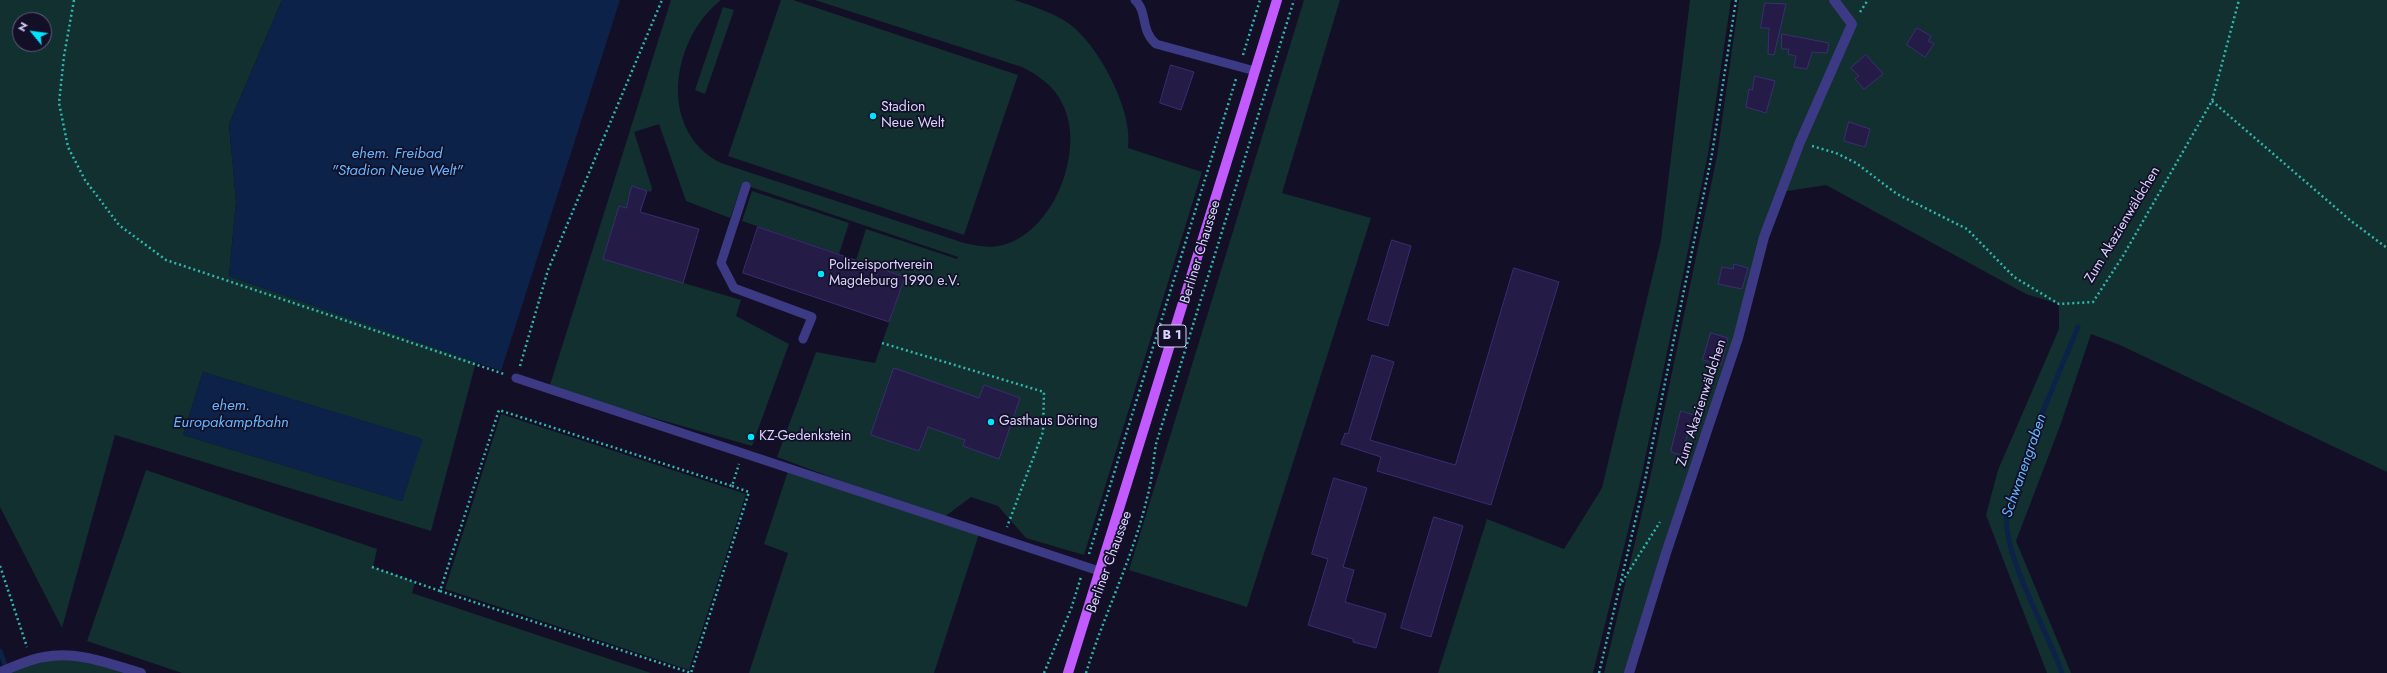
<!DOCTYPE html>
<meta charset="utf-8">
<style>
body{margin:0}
#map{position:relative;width:2387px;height:673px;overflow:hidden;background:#130f26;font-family:Jost,sans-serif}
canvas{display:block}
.north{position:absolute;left:12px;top:12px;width:40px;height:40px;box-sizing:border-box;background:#130f26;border:1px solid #625e7d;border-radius:50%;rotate:299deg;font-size:11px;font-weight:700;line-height:16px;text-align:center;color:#d9d4ff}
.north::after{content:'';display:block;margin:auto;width:14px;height:18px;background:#00e5ff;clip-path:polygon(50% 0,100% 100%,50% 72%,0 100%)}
</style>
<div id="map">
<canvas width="2387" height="673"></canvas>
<div class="north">N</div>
</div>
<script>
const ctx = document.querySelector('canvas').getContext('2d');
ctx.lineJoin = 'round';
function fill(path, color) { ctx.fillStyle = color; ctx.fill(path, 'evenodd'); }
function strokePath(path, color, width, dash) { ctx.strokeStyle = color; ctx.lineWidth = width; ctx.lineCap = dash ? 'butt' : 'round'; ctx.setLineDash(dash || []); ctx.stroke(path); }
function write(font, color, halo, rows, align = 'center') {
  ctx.font = font + ' Jost,sans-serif'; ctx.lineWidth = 3.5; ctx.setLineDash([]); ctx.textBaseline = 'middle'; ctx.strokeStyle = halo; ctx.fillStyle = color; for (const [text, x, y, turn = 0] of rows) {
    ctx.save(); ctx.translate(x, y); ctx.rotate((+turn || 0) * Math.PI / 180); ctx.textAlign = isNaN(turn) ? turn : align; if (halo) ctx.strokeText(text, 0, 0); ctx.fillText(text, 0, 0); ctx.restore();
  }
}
const green = new Path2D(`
 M0,0H282L229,124L236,201L229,276L476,362L431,531L115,435L62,628L0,507ZM20,20H44V44H20ZM203,372L422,439L402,501L183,435Z
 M671,0H721C671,39 657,131 721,163L964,243C978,246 992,249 1006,244C1055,229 1086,148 1062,103C1054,86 1038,75 1022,67L815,0H1014C1033,6 1051,12 1068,23C1098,43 1134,112 1128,148L1202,172L1084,555L1026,538L998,506L971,497L943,518L980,531L934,673H749L788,553L764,544L789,468L927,513L777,457L816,352L875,363L905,277L856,260L866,229L957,259L958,257L742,184L730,218L686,201L659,124L634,132L652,188L651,192L632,186L628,202L642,206L641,212L619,206L603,259L741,300L736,316L789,344L752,446L549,388ZM894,369L971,395L956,437L928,427L919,451L871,435ZM984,385L1020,398L998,458L963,446Z
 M781,0H793L1018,75L964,235L728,156Z
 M1304,0H1340L1282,193L1371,218L1247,607L1129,570Z
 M1690,0H1731L1708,154L1641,478L1593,673H1438L1487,519L1564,549L1602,488L1661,240Z
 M1739,0H2387V472L2120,345L2091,334L2060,426L2016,541L2071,673H2047L1986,515L1998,470L2059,329V304L2026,294L1826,185L1781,192L1738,338L1629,673H1604L1649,483L1717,156Z
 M723,7L734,10L705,94L695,90Z
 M752,191L849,223L839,254L742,221Z
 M501,414L746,494L689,670L445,589Z
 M146,470L377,549L373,567L415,582L412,593L651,673H182L87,641Z
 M54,655L141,673H0Z`);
const water = new Path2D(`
 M282,0H620L501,371L229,276L236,201L229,124Z
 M203,372L423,439L402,501L183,435Z`);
const stream = new Path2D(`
 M0,651L7,670
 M2062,673C2048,631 2000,552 2007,510L2041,416L2078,327`);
const building = new Path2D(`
 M1765,3L1786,4L1774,55L1768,54L1769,28H1761Z
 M1917,28L1931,36L1928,41L1934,44L1925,57L1907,45Z
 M1782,34L1829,43L1827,53L1812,52L1807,69L1794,67L1796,56L1788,54L1789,49H1782Z
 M1866,55L1883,74L1864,89L1855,79L1859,76L1851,68Z
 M1171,65L1194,72L1181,110L1160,103Z
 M1755,76L1775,81L1766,113L1746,107L1749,89L1752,90Z
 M1849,122L1870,129L1865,147L1844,141Z
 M632,186L647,191L640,212L699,229L683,283L603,259L619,206L626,208Z
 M758,227L905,277L889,322L743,273Z
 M1392,240L1411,246L1388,326L1368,320Z
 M1734,264L1748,268L1742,289L1718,284L1722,267L1733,269Z
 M1514,268L1559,282L1491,505L1377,471L1381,457L1341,444L1345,433L1348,434L1372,355L1394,362L1370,440L1455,465Z
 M1711,333L1728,338L1721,365L1703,360Z
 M894,368L979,398L984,385L1020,398L999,459L963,446L965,440L928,427L919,451L871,435Z
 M1681,411L1694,415L1681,455L1671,452Z
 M1334,478L1367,488L1343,567L1354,570L1345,602L1386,614L1376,648L1353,642V639L1308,625L1328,559L1312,554Z
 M1434,517L1463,526L1431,637L1401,628Z`);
const path = new Path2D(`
 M74,0L64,56L59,103L68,147L85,180L119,225L166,260L504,374
 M1860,12L1868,0
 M1243,55L1260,0
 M2212,101L2351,221L2387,248
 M1812,146L1836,153L1856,163L1897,194L1967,229L2014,277L2059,304L2093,302L2123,256L2212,101L2239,0
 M882,343L1044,392L1043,432L1007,527
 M520,366L548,270L662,0
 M732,486L749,492L691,673L440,591L499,410L732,486L739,464
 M1089,554L1236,79
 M0,566L27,647
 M372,567L440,591
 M1622,582L1660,522
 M1044,673L1071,609L1081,577
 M1086,673C1104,614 1133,558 1147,498C1152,481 1153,462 1156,444L1294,0
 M1599,673L1645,480L1712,154L1736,0`);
const service = new Path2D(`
 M1135,0C1148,12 1140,30 1156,44L1255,71
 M746,186L721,263L734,288L812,317L803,339
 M516,378L1099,571`);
const minor = new Path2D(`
 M0,672C14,667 29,659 44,657C76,650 110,664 141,673
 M1629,673L1666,553L1738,338L1764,237L1800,142L1852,24L1834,0`);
const primary = new Path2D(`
 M1068,673L1277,0`);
const markers = [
 [873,116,4,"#00e5ff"],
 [821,274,4,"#00e5ff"],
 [991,422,4,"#00e5ff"],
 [751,437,4,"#00e5ff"]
];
const shields = [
 [1172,336,28]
];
const shieldNames = [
 ["B 1",1172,336]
];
const poiNames = [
 ["Stadion",881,108],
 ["Neue Welt",881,124],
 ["Polizeisportverein",829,266],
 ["Magdeburg 1990 e.V.",829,282],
 ["Gasthaus Döring",999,422],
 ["KZ-Gedenkstein",759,437]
];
const streetNames = [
 ["Zum Akazienwäldchen",2123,225,-59],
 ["Berliner Chaussee",1201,252,-73],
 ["Zum Akazienwäldchen",1702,403,-72],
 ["Berliner Chaussee",1110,562,-70]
];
const waterNames = [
 ["ehem. Freibad",397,154],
 ["\"Stadion Neue Welt\"",397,171],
 ["ehem.",231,406],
 ["Europakampfbahn",231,423],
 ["Schwanengraben",2025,466,-71]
];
fill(green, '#12302f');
fill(water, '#0c2248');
strokePath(stream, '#0c2248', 5);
fill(building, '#241b47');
strokePath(building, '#3b2d73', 1);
strokePath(path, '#2fb8b0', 2.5, [2, 3]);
strokePath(service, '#3d3a85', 9);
strokePath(minor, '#3d3a85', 10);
strokePath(primary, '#c25bff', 10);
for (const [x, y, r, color] of markers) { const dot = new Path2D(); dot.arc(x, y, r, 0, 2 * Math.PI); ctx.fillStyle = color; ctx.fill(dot); strokePath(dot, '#130f26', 1.5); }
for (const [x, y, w] of shields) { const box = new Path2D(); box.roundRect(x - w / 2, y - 11, w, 22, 3); ctx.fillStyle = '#130f26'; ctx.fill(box); strokePath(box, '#d9d4ff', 1); }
write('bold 13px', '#d9d4ff', null, shieldNames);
write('14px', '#d9d4ff', '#130f26', poiNames, 'left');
write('14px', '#d9d4ff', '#130f26', streetNames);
write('italic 15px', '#62b6ff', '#130f26', waterNames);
</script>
